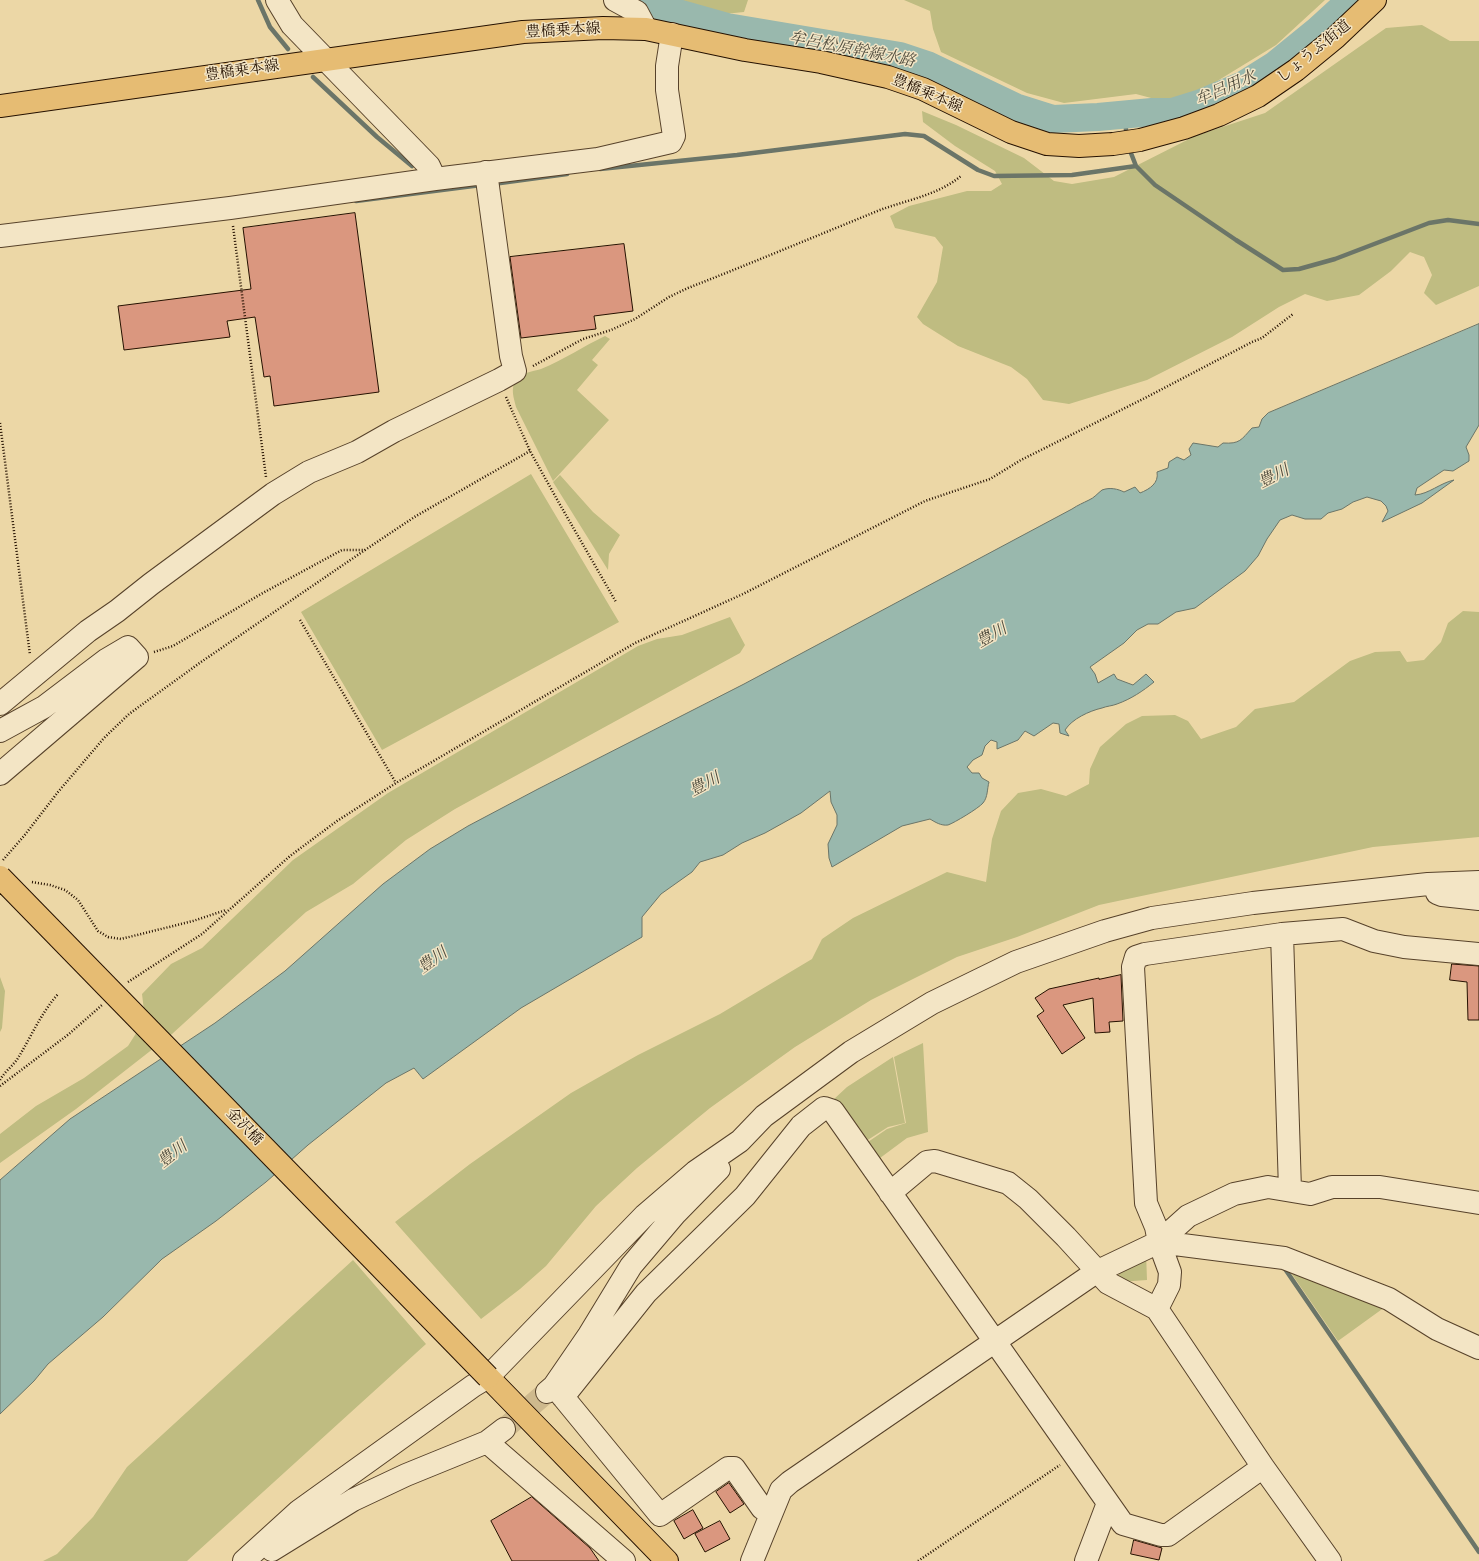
<!DOCTYPE html>
<meta charset="utf-8">
<style>
body{margin:0}
canvas{display:block;background:#ecd7a6}
</style>
<canvas width="1479" height="1561"></canvas>
<script>
const ctx = document.querySelector('canvas').getContext('2d');
ctx.lineJoin = 'round';
function fill(path, color) { ctx.fillStyle = color; ctx.fill(path, 'evenodd'); }
function strokePath(path, color, width, dash) { ctx.strokeStyle = color; ctx.lineWidth = width; ctx.lineCap = dash ? 'butt' : 'round'; ctx.setLineDash(dash || []); ctx.stroke(path); }
function write(font, color, halo, rows, align = 'center') {
  ctx.font = font + ' "IM FELL French Canon","Noto Serif JP",serif'; ctx.lineWidth = 3; ctx.setLineDash([]); ctx.textBaseline = 'middle'; ctx.strokeStyle = halo; ctx.fillStyle = color; for (const [text, x, y, turn = 0] of rows) {
    ctx.save(); ctx.translate(x, y); ctx.rotate((+turn || 0) * Math.PI / 180); ctx.textAlign = isNaN(turn) ? turn : align; if (halo) ctx.strokeText(text, 0, 0); ctx.fillText(text, 0, 0); ctx.restore();
  }
}
const green = new Path2D(`
 M681,0H748L744,12L724,14L690,5Z
 M904,0H1325L1276,45L1196,94L1170,103L1136,94L1064,103L1027,93L941,52L933,29L930,11Z
 M1422,25L1450,41H1479V286L1436,305L1424,293L1432,275L1424,257L1410,252L1391,271L1359,295L1327,301L1305,294L1279,307L1232,337L1147,380L1069,404L1043,400L1027,379L1011,367L958,346L923,324L917,317L937,282L943,247L935,237L895,228L890,216L909,206L967,191H991L1002,184L995,171L955,146L923,122L922,111L956,125L1024,158L1054,181L1072,184L1114,177L1195,136L1265,113L1386,28Z
 M605,336L610,339L592,360L598,365L577,390L609,420L553,481L516,407C514,398 510,389 516,380C521,372 532,372 541,369C563,360 584,346 605,336Z
 M531,474L619,622L382,750L301,612Z
 M560,475L593,512L620,535L609,554L608,570L553,482Z
 M1463,611L1479,612V837L1373,847L1099,905L1017,937L957,957L871,1000L795,1047L710,1108L637,1168L596,1206L546,1266L520,1289L481,1319L395,1222L470,1164L571,1093L638,1055L720,1014L812,959L822,939L853,918L947,872L986,882L992,839L1001,811L1018,793L1041,789L1066,796L1089,784L1090,769L1100,747L1126,724L1142,716L1175,715L1188,721L1201,739L1236,727L1255,709L1294,702L1350,661L1375,652L1400,651L1407,662L1424,660L1441,642L1448,623Z
 M730,617L745,645L740,653L455,809L406,840L353,884L306,912L172,1034L76,1109L0,1163V1134L36,1106L84,1078L128,1046L145,1019L142,994L171,964L202,948L293,860L388,793L638,646L657,639L682,635Z
 M0,977L5,991L2,1028L0,1032Z
 M923,1043L928,1132L907,1138L876,1161L865,1144L887,1129L906,1123L894,1057Z
 M893,1057L905,1123L888,1127L863,1143L833,1100L847,1087Z
 M1146,1252L1147,1280L1119,1282V1265Z
 M353,1260L426,1344L187,1561H43L57,1554L93,1517L127,1467Z
 M1287,1267L1385,1307L1338,1341Z`);
const water = new Path2D(`
 M1479,324V425L1466,447L1469,455V461L1453,471L1444,470L1417,488L1415,495C1429,494 1440,483 1454,480L1422,503L1382,522L1388,511L1386,506L1381,501L1367,497L1353,502L1342,509L1328,513L1321,519H1305L1292,515L1280,520L1267,539L1258,556L1245,571L1195,608L1176,612L1158,624H1148L1137,630L1124,643L1090,667L1095,674L1098,683L1114,674L1117,679L1133,685L1146,674L1154,682C1143,691 1131,699 1117,704C1112,706 1107,706 1102,708C1089,711 1072,719 1065,730L1069,736L1060,733L1059,724L1053,723L1034,736L1025,731L1018,740L997,749V742L991,740L985,746L982,755L973,760L967,767L972,773H979L982,778L989,782C987,789 988,797 983,803C979,808 954,823 948,825C941,826 935,822 930,819L902,826L832,867L829,858L828,844L837,825V815L831,802L830,791L801,813L765,833L742,843L723,855L700,862L692,872L661,894L642,917V937L521,1008L423,1079L414,1068L386,1083L308,1145L266,1182L216,1221L162,1259L103,1317L48,1364L34,1381L0,1414V1180L70,1119L215,1023L285,971L383,884L430,849L468,826L538,789L744,684L1072,509C1078,505 1083,503 1089,500C1094,498 1098,493 1102,490C1110,487 1118,489 1124,492L1135,487L1140,493C1150,489 1159,483 1157,472L1168,468L1169,462L1177,457L1184,460L1191,455L1189,449L1193,443L1218,447L1223,443C1240,444 1241,440 1252,428L1259,427L1262,419L1268,413Z`);
const stream = new Path2D(`
 M258,0L270,27L288,49
 M313,77L377,137L412,166
 M1124,115L1127,137
 M1129,148L1136,166L1155,185L1236,240L1283,270L1299,269L1335,259L1429,223L1448,220L1479,224
 M600,169L737,155L905,134L924,136L978,170L994,176L1072,175L1136,166
 M493,184L567,174
 M356,201L481,185
 M1283,1266L1479,1552`);
const river = new Path2D(`
 M647,0L674,12L727,27L900,56L927,65L1015,107L1053,119L1098,117L1152,112H1172L1201,103L1243,85L1275,65L1318,30L1351,0`);
const building = new Path2D(`
 M355,213L379,392L274,406L270,376L264,377L255,317L227,321L230,337L124,350L118,306L251,289L243,228Z
 M624,244L633,311L594,316L596,329L521,338L510,257Z
 M1452,964L1479,966V1020H1468L1467,982L1450,980Z
 M1121,975L1123,1021L1109,1022L1110,1032L1095,1033L1093,998L1063,1005L1085,1038L1062,1054L1037,1016L1044,1011L1035,998L1049,989L1099,978V979Z
 M729,1483L744,1504L730,1513L716,1492Z
 M532,1497L590,1548L599,1561H512L491,1521Z
 M693,1510L703,1528L684,1539L674,1521Z
 M720,1521L730,1539L705,1552L695,1534Z
 M1134,1540L1162,1548L1159,1560L1131,1554Z`);
const minorTunnel = new Path2D(`
 M504,1429L547,1392`);
const path = new Path2D(`
 M233,226L266,477
 M533,366L583,339L611,330L635,319L669,297L688,288C752,263 816,236 880,210C907,200 938,195 961,176
 M506,397L530,451L559,503L616,602
 M0,423L30,655
 M300,620L396,783
 M154,652L173,646L261,594L342,550H365L416,516L530,451
 M3,860L24,836L58,792L104,738L129,714L201,662L365,550
 M32,882L50,885L65,890L78,900L98,931L108,937L121,939L193,921L226,910
 M128,982L202,934L290,856L337,821L396,783L635,643L743,594L925,501L990,479L1021,460L1145,398L1252,342L1262,338L1293,314
 M0,1080C5,1071 13,1066 18,1058C31,1037 41,1013 58,994
 M0,1086L69,1034L102,1005
 M918,1561L1060,1465`);
const minor = new Path2D(`
 M277,0L292,25L429,166L435,179
 M615,0L637,12L646,29
 M0,236L230,208L435,179L598,159L671,142L674,136L667,90V66L672,34
 M0,704L88,631L117,611L151,584L273,494L309,472L357,452L394,431L499,380L515,371L511,356L486,172
 M0,731L44,707L106,660L128,647L137,657L0,774
 M1437,893L1442,895L1479,899
 M1282,934L1290,1190
 M890,1193L927,1162L935,1161L1008,1183L1028,1199L1066,1237L1108,1283L1157,1309L1263,1467L1330,1561
 M1159,1242L1284,1258L1389,1299L1437,1329L1479,1348
 M1157,1309L1169,1285L1170,1272L1159,1242L1156,1227L1146,1203L1133,967L1136,957L1145,954L1282,934L1343,929L1374,941L1404,947L1479,954
 M554,1386L660,1515L728,1468H734L762,1508L771,1514
 M547,1392L554,1386L589,1335L631,1266L676,1213L719,1169
 M563,1397L646,1293L745,1196L801,1126L824,1108L833,1111L1123,1524L1161,1535H1168L1263,1467
 M487,1442L624,1561
 M272,1550L353,1500L406,1475L487,1442L504,1429
 M244,1561L299,1511L473,1386L488,1377L645,1215L695,1172L740,1141L764,1116L851,1052L932,1003L1016,962L1105,931L1152,918L1253,903L1428,884L1479,882
 M752,1561L781,1490L790,1482L1096,1272L1159,1242L1188,1216L1234,1194L1268,1187L1310,1194L1332,1187H1380L1479,1203
 M1086,1561L1108,1503`);
const major = new Path2D(`
 M0,106L523,32L603,28L646,29L745,50L821,62L888,77L923,89L1011,132L1047,144L1079,146L1113,144L1140,140L1184,128L1219,115L1258,96L1296,70L1335,38L1375,0
 M488,1377L667,1561`);
const majorBridge = new Path2D(`
 M0,877L488,1377`);
const streetNames = [
 ["豊橋乗本線",563,31,-3],
 ["しょうぶ街道",1314,52,-39],
 ["豊橋乗本線",242,71,-8],
 ["豊橋乗本線",927,94,23],
 ["金沢橋",244,1127,46]
];
const waterNames = [
 ["牟呂松原幹線水路",852,50,11],
 ["牟呂用水",1226,89,-24],
 ["豊川",1274,477,-27],
 ["豊川",992,636,-30],
 ["豊川",705,785,-28],
 ["豊川",433,961,-36],
 ["豊川",173,1155,-38]
];
fill(green, '#bfbc81');
fill(water, '#99b8ad');
strokePath(water, '#6b7568', 1);
strokePath(stream, '#6b7568', 4.5);
strokePath(river, '#99b8ad', 28);
fill(building, '#da977f');
strokePath(building, '#251100', 1);
strokePath(minorTunnel, '#ceb98d', 22, [22, 11]);
strokePath(minor, '#57422a', 24);
strokePath(major, '#251100', 24);
strokePath(path, '#251100', 2.5, [1, 2]);
strokePath(minor, '#f3e5c5', 22);
strokePath(major, '#e6bc73', 22);
strokePath(majorBridge, '#251100', 24, []);
strokePath(majorBridge, '#e6bc73', 22);
write('15px', '#251100', '#f3e5c5', streetNames);
write('italic 16px', '#4e4b3d', '#f3e5c5', waterNames);
</script>
